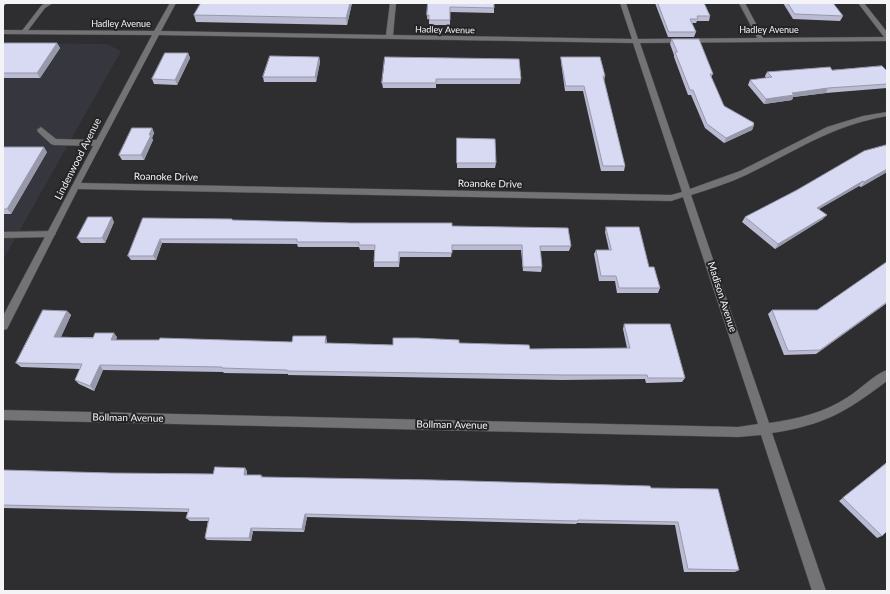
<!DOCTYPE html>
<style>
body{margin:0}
#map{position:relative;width:890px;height:594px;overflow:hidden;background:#2e2e31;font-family:Lato,sans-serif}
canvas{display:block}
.frame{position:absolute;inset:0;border:4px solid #f4f4f6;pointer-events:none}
</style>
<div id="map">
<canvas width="890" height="594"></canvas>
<div class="frame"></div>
</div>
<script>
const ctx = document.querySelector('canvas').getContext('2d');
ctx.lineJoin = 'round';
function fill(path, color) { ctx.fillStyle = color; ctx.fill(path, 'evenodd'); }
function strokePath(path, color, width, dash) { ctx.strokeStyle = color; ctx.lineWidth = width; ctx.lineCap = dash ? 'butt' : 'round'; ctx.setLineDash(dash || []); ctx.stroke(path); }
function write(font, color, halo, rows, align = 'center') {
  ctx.font = font + ' Lato,sans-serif'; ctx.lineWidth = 4; ctx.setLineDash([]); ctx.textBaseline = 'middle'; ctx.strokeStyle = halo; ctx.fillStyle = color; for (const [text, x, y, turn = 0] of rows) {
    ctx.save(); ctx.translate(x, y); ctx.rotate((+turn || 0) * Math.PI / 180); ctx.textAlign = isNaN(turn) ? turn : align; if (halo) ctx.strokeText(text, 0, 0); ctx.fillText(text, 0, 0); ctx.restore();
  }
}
const built = new Path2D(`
 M3,43L107,44L121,51L3,260Z`);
const service = new Path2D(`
 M45,3H53L45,8L26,33H22L21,32L41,6Z
 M739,3H745L764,39L763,40L758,39Z
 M41,127L56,139L98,140L102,143L98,146L54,145L51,144L38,132L37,130Z
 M51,231L56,234L51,237L3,238V232Z`);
const minor = new Path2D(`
 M170,3H176L161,31L386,35L390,3H396L393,35L632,39L620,3H626L638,39L884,37L858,3H864L887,32V41L640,43L690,189L740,171L827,127L863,116L887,112V116C830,126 796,151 746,175C729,183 710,189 691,195L769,423C797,419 824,413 848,397C861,389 873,375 887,370V381C846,412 824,425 772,433L826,591H812L761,435L738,437L3,420V410L738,427L758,424L683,197L671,201L78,189L7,329L3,330V316L152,35L3,34V30L154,31ZM159,35L633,43L682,192L671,195L81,183Z`);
const wall = new Path2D(`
 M201,3H352L347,25L196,22L194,15Z
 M428,3L494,8V13L450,12V25H429V19H427Z
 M655,3H704L710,16L709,21H697L696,23H692L696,32L694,37H668Z
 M783,3H834L833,4L843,16L840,21L793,19Z
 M672,39L713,74L711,77L724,106L754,123V125L752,130L724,143L705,128L691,95H688L674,57V55L670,44Z
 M3,43H57L60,48L40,78H3Z
 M188,53L190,58L177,85L154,84L152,79Z
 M319,57L320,62L316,82H264L263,77Z
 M561,57L605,76L604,81L625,166L624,171H601L583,91H565L561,62Z
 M519,59L521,79L520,84H436V88H383L382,83Z
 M832,70L887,71V88L826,93L793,97L792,100L764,104L748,85L750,80L766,78L765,76L767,72Z
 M152,128L154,133L152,138L153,140L144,160H122L119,155Z
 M457,138L496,163L495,168H457Z
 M887,145V172L861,187L859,186L819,209L823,219L775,249L742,222L745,217Z
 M3,147L47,152L11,214H3Z
 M143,218L452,226L571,246L569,251H540L542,267L541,272L523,271L521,250H452L451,257H400L399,267H374V262L375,250H360L359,247H298L297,244L162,243L156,260H131L128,256Z
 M114,222L105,243H81L77,238Z
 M606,227L649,267L660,288L658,293H617L615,281H599L594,254L596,250H609L605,232Z
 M887,262V303L816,354L784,355L768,314L772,310H817Z
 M67,311L71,315L61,337H117L116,340L292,342L327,341V343L393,345L459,343L530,349L627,348L623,329L624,324L685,378L682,382L646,383L645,379L562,380L288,375V374L224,373L223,372L103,370L94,391L79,384L75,380L80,369L21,367L16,363Z
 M887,462V531L882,536L877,538L839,501Z
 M245,468L247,471V475H261L263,477L651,488L739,570L735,572H684L675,525L577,523L576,524L307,517L304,532L253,531L251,541L207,540L205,538L208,521H190L186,518L188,512L3,508V470L110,473L213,474Z`);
const shadedWall = new Path2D(`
 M3,3H7L3,7Z
 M350,3H352L347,25L346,18Z
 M57,43L60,48L40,78L37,73Z
 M188,53L190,58L177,85L175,80Z
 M319,57L320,62L316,82L315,77Z
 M828,88L826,93L793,97L792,100L764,104L766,99L792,93Z
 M754,123L753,126L754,125L752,130L724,143L726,138Z
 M152,128L154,133L152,138L153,140L144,160L141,155L149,135Z
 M44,147L47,152L11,214L7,209Z
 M887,169V172L861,187L864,182Z
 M863,181L859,186L814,212L817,208Z
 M827,215L823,219L775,249L778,244Z
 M112,217L114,222L105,243L102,238Z
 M160,239L162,243L156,260L153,256Z
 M887,302V303L816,354L820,350Z
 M67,311L71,315L59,341L54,337Z
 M114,333L117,337L114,344L111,340Z
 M326,336L327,341L326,348L325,343Z
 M100,365L103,370L94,391L90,386Z
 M245,468L247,471L246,478L244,475Z
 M305,514L307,517L304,532L302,529Z
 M251,528L253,531L251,541L249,538Z`);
const building = new Path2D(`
 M201,3H350L346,18L194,15Z
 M428,3H494V8L450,7V20H429V15H427Z
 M658,3H704L710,16H697L698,19H690L696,32H669Z
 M788,3H833L843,16L795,14Z
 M672,39H699L713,74H710L724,106L754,123L753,124L754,125L726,138L707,124L693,90H690L675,52H677Z
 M3,43H57L37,73H3Z
 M165,53H188L175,80L152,79Z
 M270,56L319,57L315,77H263Z
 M385,57L519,59L521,79H436V83H382Z
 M561,57H600L605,76H603L625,166H603L584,86H566Z
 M882,66L887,71V84L828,88L792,93L794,95L766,99L750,80L772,77L767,72L830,67L832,70Z
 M132,128H152L149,135H151L141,155H119Z
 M457,138L495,139L496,163H457Z
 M887,145V169L864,182L863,181L817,208L827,215L778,244L745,217L797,190L864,151Z
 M3,147H44L7,209H3Z
 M88,217H112L102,238H77Z
 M143,218L232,219V220L351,223H452V226L568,228L571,246H540L542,267H523L522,245H452V253L399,252V262H374L375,245H359V242H297V239H160L153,256H128Z
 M606,227H639L649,267H654L660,288H619L616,276H601L596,250H611Z
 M887,262V302L820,350L788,351L772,310H817Z
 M43,310L67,311L54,337L93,338L95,333H114L111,340H159L160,338L292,342L293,336H326L325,343L393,345V338H417L459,340V343L529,345L530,349L630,348L624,324H670L685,378H648L647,375H563L287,371V370L222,368V367L100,365L90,386L75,380L82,364L16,363Z
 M887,463V531L882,536L843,498Z
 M215,467L245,468L244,475H261V477L433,480L650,486L651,488L718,489L739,570L688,569L678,522L578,520V521L305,514L302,529L251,528L249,538H205L209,518H186L189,509L3,505V470L110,473L213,474Z`);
const farStreetnames = [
 ["Hadley Avenue",121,24],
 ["Hadley Avenue",445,30,1],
 ["Hadley Avenue",769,30]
];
const streetNames = [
 ["Lindenwood Avenue",78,159,-63],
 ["Roanoke Drive",166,177,1],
 ["Roanoke Drive",490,184,1],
 ["Madison Avenue",722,297,72],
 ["Bollman Avenue",128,418,1],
 ["Bollman Avenue",452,425,1]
];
fill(built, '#35363e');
strokePath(service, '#4b4b4e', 1);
strokePath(minor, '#4b4b4e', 1);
fill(service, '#737376');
fill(minor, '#737376');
fill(wall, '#babbd2');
fill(shadedWall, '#9799ab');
fill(building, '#d8daf4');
strokePath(building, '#9799ab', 1);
write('9px', '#f4f4f6', '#242427', farStreetnames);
write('10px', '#f4f4f6', '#242427', streetNames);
</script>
